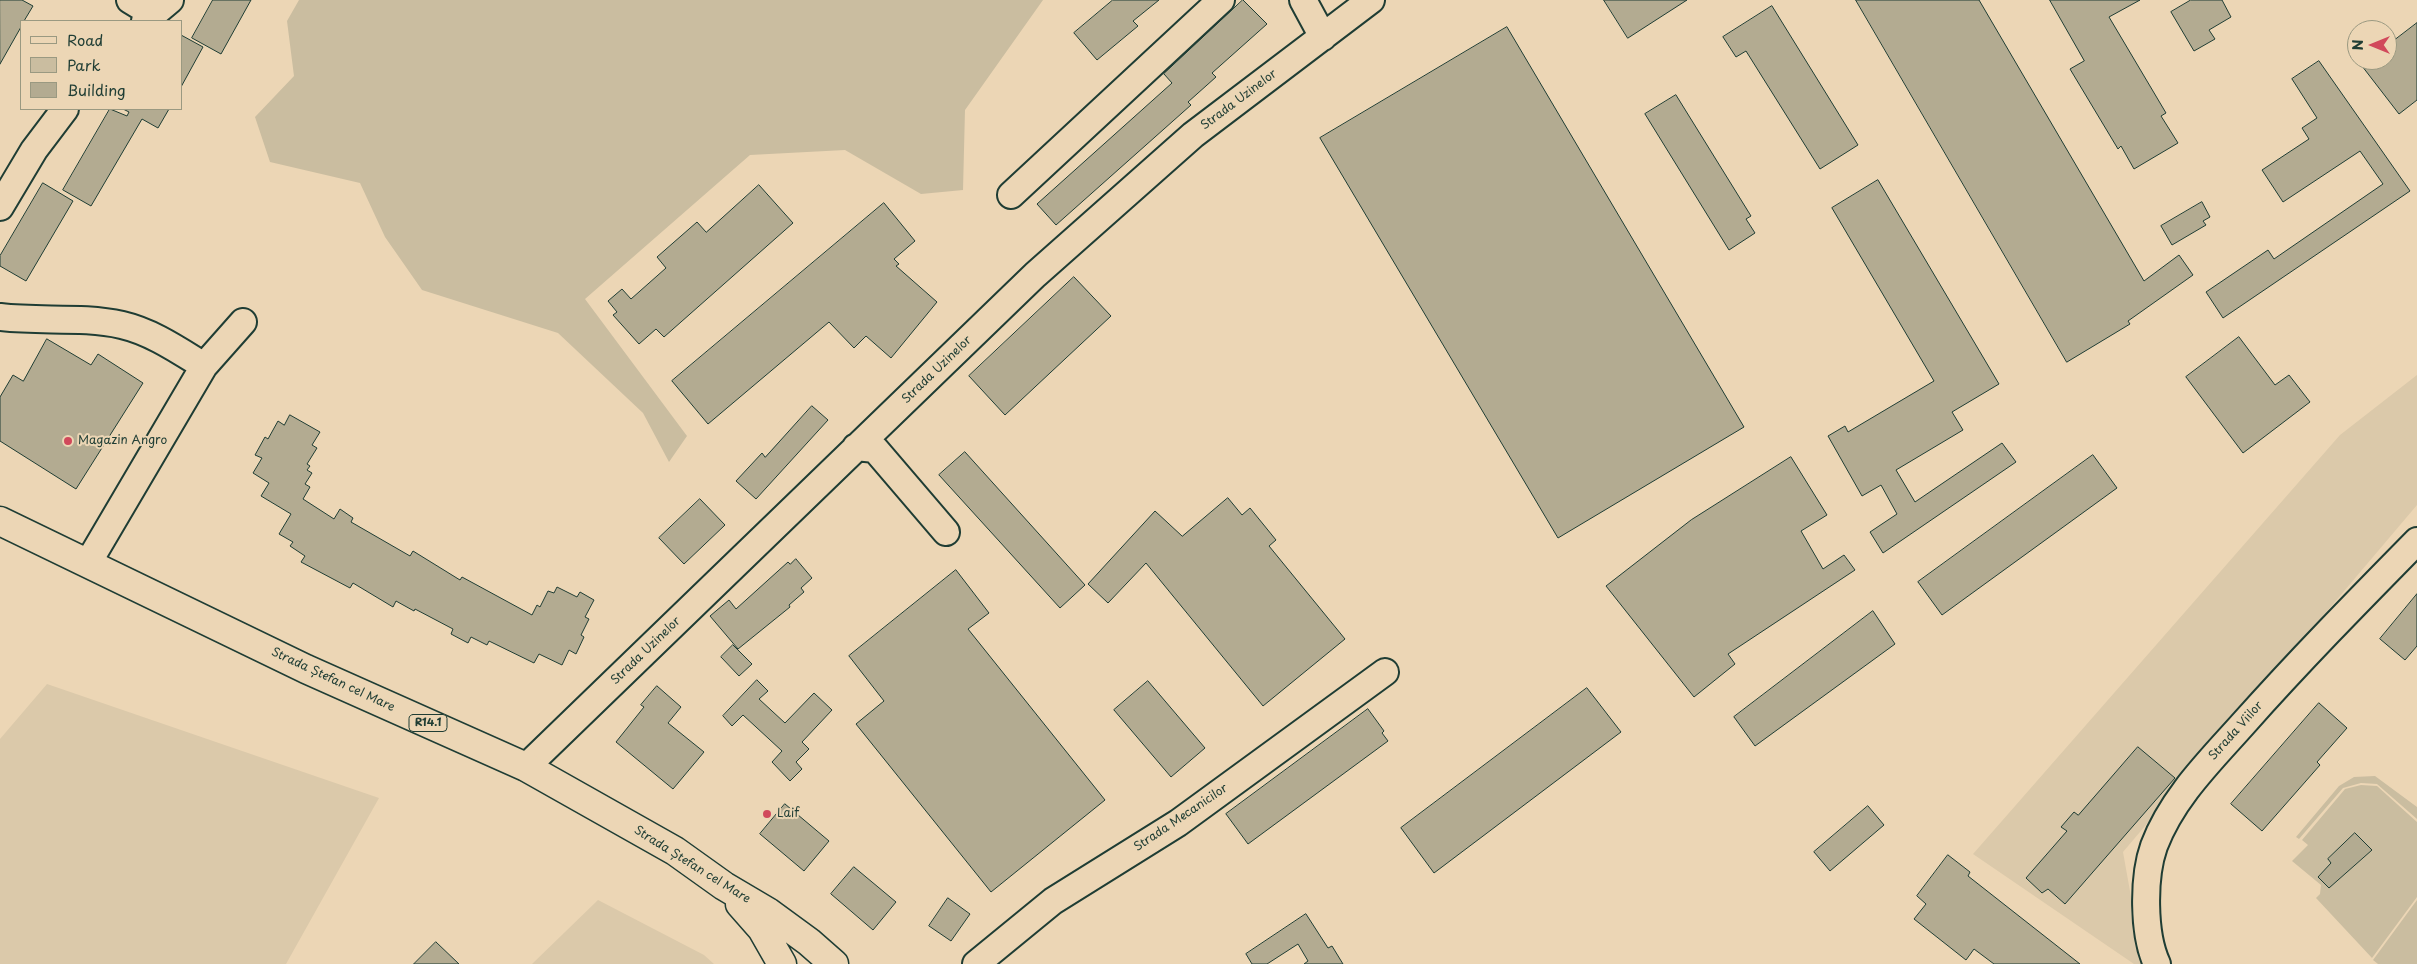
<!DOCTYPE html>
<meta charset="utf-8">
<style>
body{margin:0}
#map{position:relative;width:2417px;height:964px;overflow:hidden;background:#ecd6b5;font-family:"Playpen Sans",sans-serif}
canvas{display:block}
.legend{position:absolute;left:20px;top:20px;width:162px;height:90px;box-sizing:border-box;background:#ecd6b5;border:1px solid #9a9981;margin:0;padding:6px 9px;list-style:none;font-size:15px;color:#1f3d34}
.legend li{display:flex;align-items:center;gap:10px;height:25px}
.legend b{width:25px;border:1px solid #9a9981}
.north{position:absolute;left:2347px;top:20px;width:50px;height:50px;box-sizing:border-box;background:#ecd6b5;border:1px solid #9a9981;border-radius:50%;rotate:270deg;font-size:14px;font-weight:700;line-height:20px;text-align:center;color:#1f3d34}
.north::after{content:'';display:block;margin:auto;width:18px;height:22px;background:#d1495b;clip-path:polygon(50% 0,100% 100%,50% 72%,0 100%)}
</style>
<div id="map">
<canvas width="2417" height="964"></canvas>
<ul class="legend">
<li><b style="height:6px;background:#ecd6b5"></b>Road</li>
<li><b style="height:14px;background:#cabda0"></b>Park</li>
<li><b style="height:14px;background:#b3ab91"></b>Building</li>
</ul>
<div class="north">N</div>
</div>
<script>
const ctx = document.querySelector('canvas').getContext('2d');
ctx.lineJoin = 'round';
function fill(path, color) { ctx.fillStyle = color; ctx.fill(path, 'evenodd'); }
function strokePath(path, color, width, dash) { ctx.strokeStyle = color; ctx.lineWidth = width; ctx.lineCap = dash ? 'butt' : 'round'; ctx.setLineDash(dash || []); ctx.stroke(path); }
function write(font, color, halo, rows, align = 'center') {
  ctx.font = font + ' "Playpen Sans",sans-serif'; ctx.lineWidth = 4; ctx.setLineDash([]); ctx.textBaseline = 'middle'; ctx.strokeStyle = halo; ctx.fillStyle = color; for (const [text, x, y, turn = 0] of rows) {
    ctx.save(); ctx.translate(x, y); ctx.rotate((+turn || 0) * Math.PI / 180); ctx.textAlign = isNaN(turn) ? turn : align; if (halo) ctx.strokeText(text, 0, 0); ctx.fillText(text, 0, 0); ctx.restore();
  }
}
const built = new Path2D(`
 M2417,375V505L2123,852L2143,964H2134L1973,854L2340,435Z
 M47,684L379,798L286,964H0V739Z
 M598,900L704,955L714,964H532Z`);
const green = new Path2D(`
 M299,0H1043L965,110L963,190L921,194L845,150L750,155L585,299L687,436L669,462L643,413L558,333L422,290L385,237L360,183L270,162L255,117L294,76L287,21Z
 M2375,776L2417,807V819L2377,784L2361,783L2343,788L2299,839L2296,837L2339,786L2354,777Z
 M2361,785L2377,786L2417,822V897L2372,958L2316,898L2320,894L2321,885L2292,861L2308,845L2302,840L2345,789Z
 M2417,900V964H2378L2373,960Z`);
const building = new Path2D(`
 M0,0H22L33,6L24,21H21V27L0,64Z
 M213,0H251L221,54L192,38Z
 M1113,0H1159L1133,21L1138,26L1097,60L1074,33Z
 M1243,0L1267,24L1212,73L1216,77L1188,102L1191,105L1056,225L1037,204L1172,83L1164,74Z
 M1604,0H1687L1628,38Z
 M1856,0H1979L2144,281L2179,255L2193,275L2128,321L2130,324L2067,362Z
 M2050,0H2140L2109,17L2166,113L2161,116L2178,143L2134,169L2121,146L2118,149L2070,69L2084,61Z
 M2191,0H2222L2231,17L2209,30L2215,39L2194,51L2171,12Z
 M1772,6L1858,145L1820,169L1746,51L1736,57L1723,37Z
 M2417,23V100L2399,114L2362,66L2370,60H2387V46Z
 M1507,27L1744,427L1558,538L1320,138Z
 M181,35L203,47L181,87Z
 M2319,61L2410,191L2223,318L2206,292L2268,250L2274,259L2383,184L2360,151L2283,202L2262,170L2309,139L2302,128L2317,118L2292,79Z
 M1676,95L1751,216L1746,219L1755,233L1729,250L1645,114Z
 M110,109L127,116L129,112L123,109H169L158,128L142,119L91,206L63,190Z
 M1878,180L1999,384L1952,412L1963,430L1896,470L1915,502L2002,443L2016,462L1883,553L1870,532L1897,514L1881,485L1862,496L1828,436L1845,426L1848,432L1934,381L1832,208Z
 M43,183L73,201L26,281L0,266V256Z
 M759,185L793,223L664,337L656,329L639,344L613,315L617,312L608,301L622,289L631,299L666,268L657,257L697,222L706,232Z
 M2202,202L2210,217L2203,221L2206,225L2172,245L2161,226Z
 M884,203L915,241L894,259L899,264L896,266L937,302L891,358L866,336L854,348L829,322L708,424L672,381Z
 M1074,277L1111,316L1005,415L969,376Z
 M2239,337L2275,385L2289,375L2310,402L2243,453L2186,377Z
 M47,339L91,365L98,354L143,383L76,489L0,441V397L13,375L23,381Z
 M812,406L828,420L756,499L736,481L762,453L765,457Z
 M290,415L320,432L312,445L317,448L307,464L310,466L307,470L312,473L305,484L310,487L303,499L334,519L340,509L353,518L351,522L410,556L413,551L460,580L462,577L532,615L537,605L540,607L548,591L554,593L557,587L577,597L580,592L594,600L585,617L589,619L581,635L584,637L576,654L569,650L562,665L539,654L534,663L489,641L487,645L471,637L468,643L451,634L453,629L415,609L414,611L396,601L393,607L353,583L350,588L301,562L305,556L290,546L293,542L279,534L291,514L261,496L269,483L253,473L262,458L255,455L265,437L268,439L278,421L284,425Z
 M965,452L1085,585L1060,608L939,475Z
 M2093,455L2117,488L1942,615L1918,582Z
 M1791,457L1827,515L1801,531L1823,569L1844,555L1855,570L1728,654L1735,664L1694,697L1606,586L1691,520Z
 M1228,498L1242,515L1250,508L1276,540L1269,546L1345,639L1263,706L1146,563L1108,603L1088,584L1155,511L1182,536Z
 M700,499L725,525L684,564L659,538Z
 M796,559L812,578L801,588L804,592L789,605L790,607L738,649L710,616L729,600L736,609L788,562L790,564Z
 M956,570L989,613L968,629L1105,800L991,892L856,724L884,701L849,656Z
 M2417,594V646L2405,660L2380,639Z
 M1873,611L1895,644L1755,746L1734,717Z
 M733,645L752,664L739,676L721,657Z
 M757,680L768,691L759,699L785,723L814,693L832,710L802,742L809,749L796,762L802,769L790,781L772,762L782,751L743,715L732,726L723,716Z
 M1148,681L1205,748L1171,777L1114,710Z
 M657,686L681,707L668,723L704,752L673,789L616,742L644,707L641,705Z
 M1587,688L1621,732L1434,873L1401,828Z
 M2319,703L2347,728L2317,762L2320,765L2262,831L2231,804Z
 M1368,709L1384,731L1382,733L1388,741L1248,844L1226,814Z
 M2138,747L2175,778L2065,904L2048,889L2042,893L2026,878L2067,831L2061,827L2074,812L2078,815Z
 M785,804L829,841L804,871L760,834Z
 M1868,806L1884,825L1830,871L1814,852Z
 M2355,833L2372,850L2329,888L2318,877L2331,863L2328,859Z
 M1948,855L1970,872L1968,876L2080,964H1994L1974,949L1966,960L1914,919L1926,904L1917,896Z
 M854,867L896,902L873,930L831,894Z
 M948,898L970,914L951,941L929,926Z
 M1306,914L1328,948L1332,946L1343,964H1304L1308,961L1298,944L1267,964H1252L1246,954Z
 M436,942L459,964H414Z`);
const minor = new Path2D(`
 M130,0L153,14
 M1303,0L1323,37
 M145,21L170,0
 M1011,195L1221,0
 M0,207L34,150L65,109
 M0,317C40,322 82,316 122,325C152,332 178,350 204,366L88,563
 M204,366L243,322
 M856,447L875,449L946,532
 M526,767L1035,275L1193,135L1371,0
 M976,964L1053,901L1178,823L1385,672
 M2157,964C2143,934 2143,877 2154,846C2172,798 2210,761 2243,724C2299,661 2358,601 2417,541`);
const major = new Path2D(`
 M0,521L306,669L526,767L675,851L724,886L768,912L809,942L834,964
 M740,904L762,929L782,964`);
const markers = [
 [68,441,5,"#d1495b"],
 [767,814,5,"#d1495b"]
];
const shields = [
 [428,723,38]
];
const shieldNames = [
 ["R14.1",428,723]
];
const streetNames = [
 ["Strada Uzinelor",1239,100,-37],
 ["Strada Uzinelor",937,370,-44],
 ["Strada Uzinelor",646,651,-44],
 ["Strada Ștefan cel Mare",333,680,25],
 ["Strada Viilor",2236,731,-48],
 ["Strada Mecanicilor",1181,818,-34],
 ["Strada Ștefan cel Mare",692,865,32]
];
const poiNames = [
 ["Magazin Angro",78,441],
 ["Laif",777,814]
];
fill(built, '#dbc9aa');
fill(green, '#cabda0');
fill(building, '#b3ab91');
strokePath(building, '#1f3d34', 1);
strokePath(minor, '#1f3d34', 30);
strokePath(major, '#1f3d34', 31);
strokePath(minor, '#ecd6b5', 26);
strokePath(major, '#ecd6b5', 28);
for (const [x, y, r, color] of markers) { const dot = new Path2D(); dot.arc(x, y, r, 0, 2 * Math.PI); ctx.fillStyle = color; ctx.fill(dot); strokePath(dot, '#ecd6b5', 2); }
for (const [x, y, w] of shields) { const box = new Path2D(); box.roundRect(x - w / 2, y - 8.5, w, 17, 4); ctx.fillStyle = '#ecd6b5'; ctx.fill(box); strokePath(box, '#1f3d34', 1); }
write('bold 11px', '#1f3d34', null, shieldNames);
write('12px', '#1f3d34', '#ecd6b5', streetNames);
write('12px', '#1f3d34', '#ecd6b5', poiNames, 'left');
</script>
